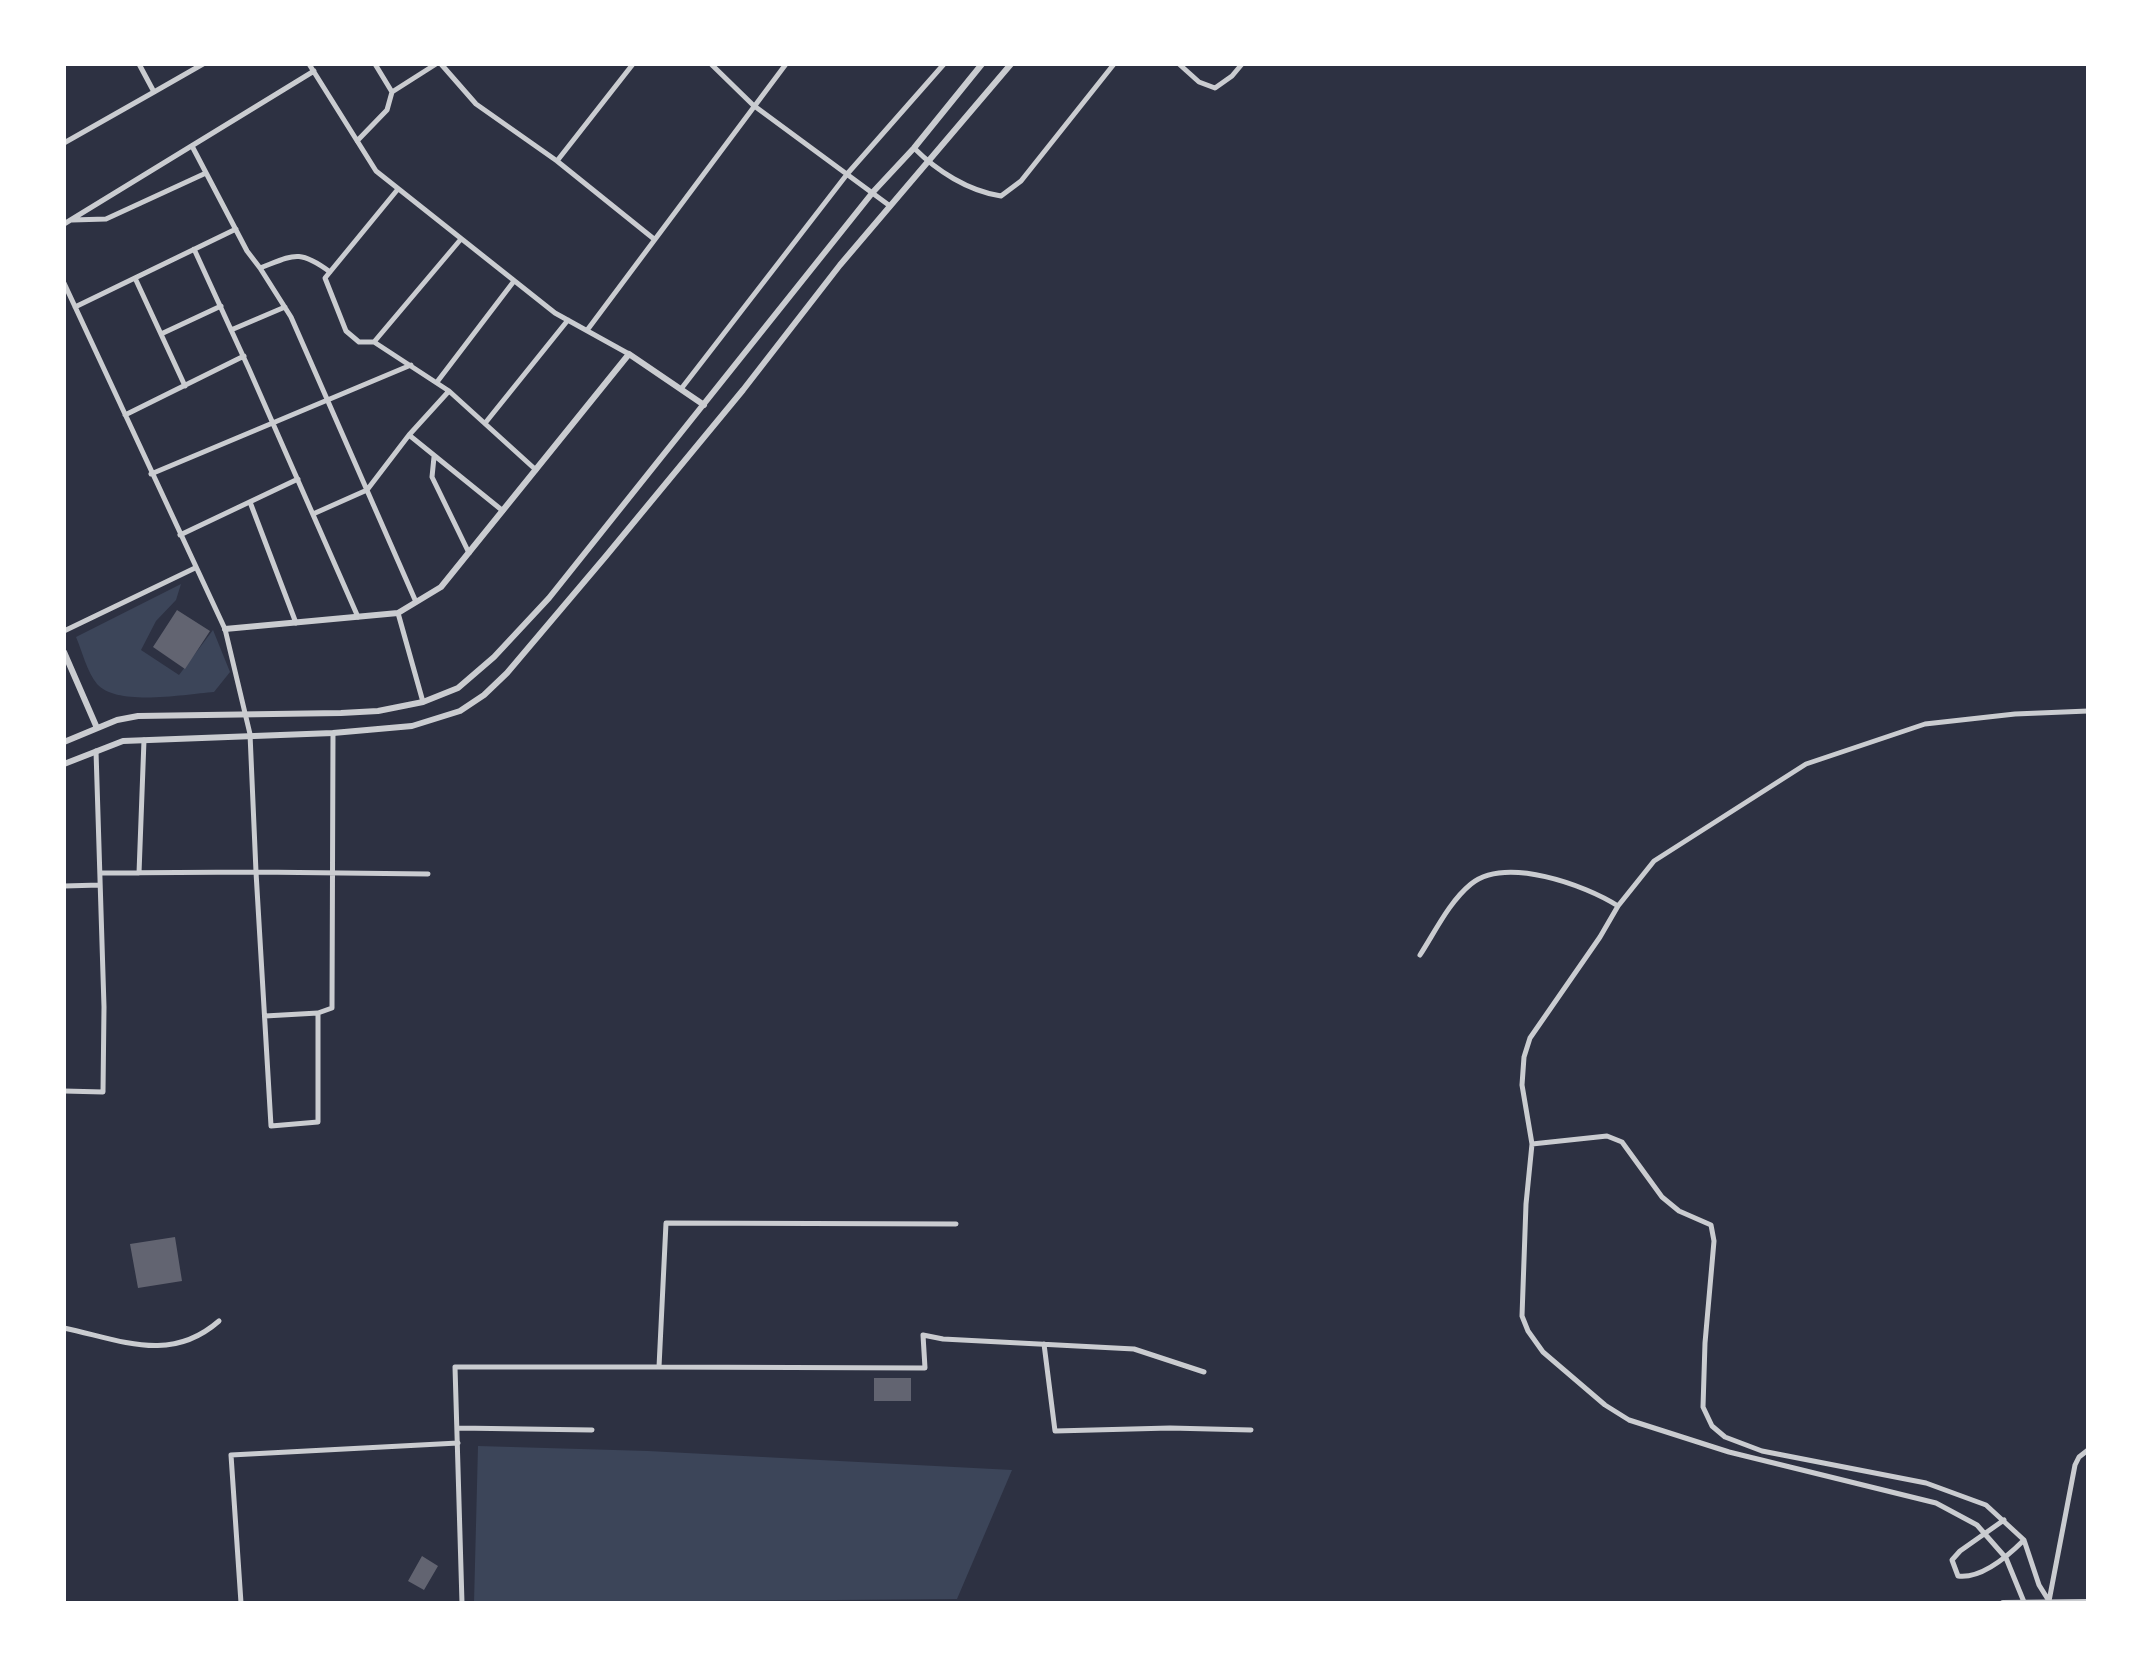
<!DOCTYPE html>
<style>
body{margin:0}
#map{position:relative;width:2152px;height:1667px;overflow:hidden;background:#2d3142;font-family:"PT Sans Narrow",sans-serif}
canvas{display:block}
.frame{position:absolute;inset:0;border:66px solid #fff;pointer-events:none}
</style>
<div id="map">
<canvas width="2152" height="1667"></canvas>
<div class="frame"></div>
</div>
<script>
const ctx = document.querySelector('canvas').getContext('2d');
ctx.lineJoin = 'round';
function fill(path, color) { ctx.fillStyle = color; ctx.fill(path, 'evenodd'); }
function strokePath(path, color, width, dash) { ctx.strokeStyle = color; ctx.lineWidth = width; ctx.lineCap = dash ? 'butt' : 'round'; ctx.setLineDash(dash || []); ctx.stroke(path); }
const green = new Path2D(`
 M181,584L176,600L156,621L141,650L179,675L213,630L230,672L214,692C186,694 117,707 97,684C87,672 82,651 76,637Z
 M478,1446L648,1451L1012,1470L957,1599L474,1603Z`);
const building = new Path2D(`
 M177,610L210,631L185,669L153,647Z
 M175,1237L182,1281L138,1288L130,1244Z
 M874,1378H911V1401H874Z
 M422,1556L438,1566L424,1590L408,1581Z`);
const minor = new Path2D(`
 M139,64L154,92L203,64
 M309,64L376,171L555,313L629,354
 M375,64L392,92L436,64
 M441,64L476,104L557,161L654,239
 M711,64L753,105L890,206
 M1179,64L1199,82L1215,88L1232,76L1242,64
 M357,141L387,110L392,92
 M64,143L154,92
 M192,146L247,251L260,268C294,255 299,249 330,272
 M914,148C937,171 968,191 1001,196L1021,181L1114,64
 M557,161L633,64
 M72,220L106,219L206,173
 M64,224L314,71
 M461,239L374,342L449,391L536,470
 M194,249L249,369L358,617
 M260,268L291,317L416,602
 M135,278L185,386
 M64,283L225,629L250,734L256,872L428,874
 M75,307L236,229
 M588,329L786,64
 M231,330L285,307
 M161,334L221,306
 M374,342H359L346,331L325,278L398,189
 M437,382L514,281
 M681,389L848,173L944,64
 M125,415L244,356
 M486,422L568,320
 M409,435L503,511
 M434,457L432,477L469,553
 M151,474L411,365
 M250,502L296,623
 M313,514L367,490L409,435L449,391
 M180,535L298,479
 M398,613L423,702
 M64,631L195,568
 M100,873L256,872L271,1126L318,1122V1013L332,1008L333,733
 M139,873L144,740
 M64,886L100,885
 M1420,955C1435,932 1449,902 1471,884C1506,856 1585,885 1618,906
 M265,1016L318,1013
 M64,1091L103,1092L104,1007L96,751
 M1532,1144L1607,1136L1622,1142L1662,1197L1679,1211L1711,1225L1714,1241L1705,1343L1703,1407L1712,1426L1725,1437L1762,1451L1926,1483L1986,1505L2024,1540L2039,1585L2049,1601
 M64,1328C121,1340 170,1364 219,1321
 M1044,1344L1055,1431L1170,1428L1251,1430
 M659,1367L925,1368L923,1335L943,1339L1134,1349L1204,1372
 M458,1428L592,1430
 M2004,1520L1960,1551L1952,1560L1958,1576C1982,1579 2008,1556 2024,1540
 M2049,1601L2075,1465L2079,1457L2088,1450
 M2024,1602L2006,1558L1977,1525L1936,1503L1729,1452L1629,1420L1605,1405L1543,1352L1528,1331L1522,1316L1526,1204L1532,1144L1522,1085L1524,1057L1530,1038L1600,937L1618,906L1654,861L1806,764L1925,724L2015,714L2088,711
 M241,1603L231,1455L458,1443
 M462,1603L455,1367H659L666,1223L956,1224`);
const tertiary = new Path2D(`
 M225,629L398,613L441,587L629,354L704,405
 M64,652L97,728
 M64,742L117,720L138,716L341,713L378,711L423,702L458,688L494,657L549,598L873,192L914,148L982,64
 M64,764L123,741L333,733L412,726L460,711L484,695L507,673L606,556L743,390L840,265L1011,64
 M2003,1603L2088,1602`);
fill(green, '#3c4559');
fill(building, '#626471');
strokePath(minor, '#caccd0', 5);
strokePath(tertiary, '#caccd0', 6);
</script>
